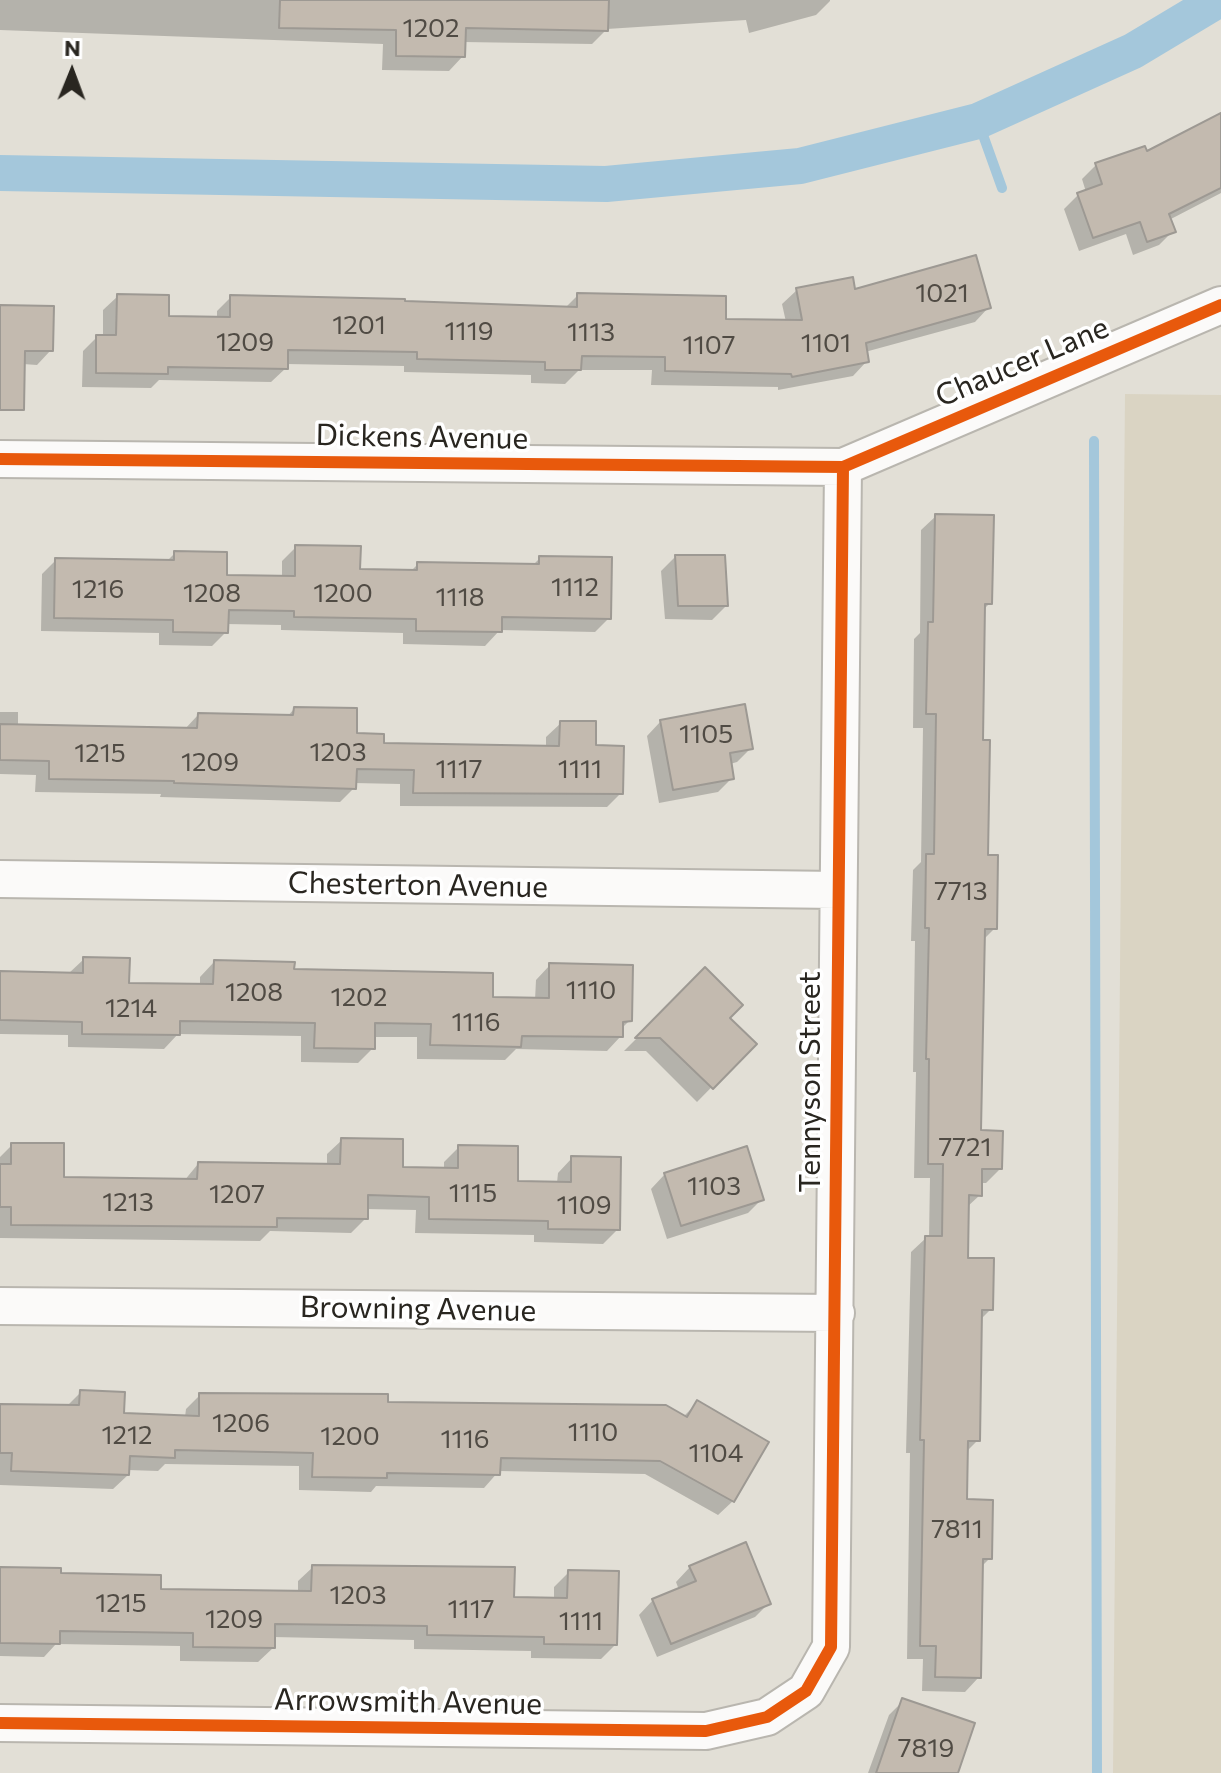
<!DOCTYPE html>
<style>
body{margin:0}
#map{position:relative;width:1221px;height:1773px;overflow:hidden;background:#e2dfd6;font-family:Commissioner,sans-serif}
canvas{display:block}
.north{position:absolute;left:32px;top:32px;width:80px;height:80px;-webkit-text-stroke:6px #fff;paint-order:stroke;rotate:1deg;font-size:22px;font-weight:700;line-height:32px;text-align:center;color:#292620}
.north::after{content:'';display:block;margin:auto;width:28px;height:36px;background:#292620;clip-path:polygon(50% 0,100% 100%,50% 72%,0 100%)}
</style>
<div id="map">
<canvas width="1221" height="1773"></canvas>
<div class="north">N</div>
</div>
<script>
const ctx = document.querySelector('canvas').getContext('2d');
ctx.lineJoin = 'round';
function fill(path, color) { ctx.fillStyle = color; ctx.fill(path, 'evenodd'); }
function strokePath(path, color, width, dash) { ctx.strokeStyle = color; ctx.lineWidth = width; ctx.lineCap = dash ? 'butt' : 'round'; ctx.setLineDash(dash || []); ctx.stroke(path); }
function write(font, color, halo, rows, align = 'center') {
  ctx.font = font + ' Commissioner,sans-serif'; ctx.lineWidth = 7; ctx.setLineDash([]); ctx.textBaseline = 'middle'; ctx.strokeStyle = halo; ctx.fillStyle = color; for (const [text, x, y, turn = 0] of rows) {
    ctx.save(); ctx.translate(x, y); ctx.rotate((+turn || 0) * Math.PI / 180); ctx.textAlign = isNaN(turn) ? turn : align; if (halo) ctx.strokeText(text, 0, 0); ctx.fillText(text, 0, 0); ctx.restore();
  }
}
const built = new Path2D(`
 M1125,394L1221,395V1773H1113Z`);
const shadow = new Path2D(`
 M0,0H830V1L816,15L749,33L746,20L607,29L592,44L463,42V56L449,71L382,70L383,44L0,30Z
 M1221,116V193L1169,220L1173,231L1159,245L1133,255L1126,234L1079,251L1064,209L1078,195L1086,192L1082,179L1096,165L1146,154Z
 M797,290L853,291L989,307L975,322L865,352L867,361L853,376L778,390V387L651,385L652,370H579L565,384L531,383V375L404,372V366L286,364V368L271,382L159,380L151,388L82,387L83,351L97,337H103V310L118,296L167,318L217,319V311L231,297L564,309L578,295L724,321L786,322L782,304Z
 M0,307L51,350L37,365L23,364L0,384Z
 M936,516L990,603L983,610L981,742L986,857L995,928L983,940L979,1132L1000,1169L986,1183H980V1195L967,1207L966,1260L991,1309L980,1320L978,1440L966,1452L965,1501L990,1558L981,1567L979,1677L965,1692L922,1691L923,1659H907L910,1453H906L911,1252L926,1238H929L930,1178H914L916,1072H913L915,941H911L913,870L921,862L923,728H913L914,639L920,633L921,530Z
 M296,547L358,571L410,572L418,564L532,566L540,558L609,618L595,632L500,630L485,646L403,644V633L281,630V625L226,624V632L212,646L159,645V633L41,631L42,574L56,560L166,562L175,553L225,577L282,578V561Z
 M675,557L726,606L712,620L665,619L661,571Z
 M294,709L382,745L546,748V737L561,723L594,747L621,793L607,807L400,806V784L354,783V788L340,802L160,797L161,794L35,792L36,775L0,774V712H18V727L184,730L198,715L287,717Z
 M661,721L751,748L737,762L730,764L732,778L718,792L659,803L647,736Z
 M84,959L127,985L200,986V977L214,962L292,971L491,999L535,1000L536,980L550,965L630,1020L621,1029V1036L607,1051L516,1049L505,1060L417,1059V1037H373V1048L358,1063L301,1062V1036L178,1034L164,1049L68,1047V1035L0,1034V973L68,974Z
 M705,970L727,1018L754,1044L697,1102L646,1051H624Z
 M342,1140L401,1169L444,1170V1162L459,1147L515,1183H557L558,1173L572,1158L618,1229L603,1244L534,1242V1235L415,1233L416,1210L366,1209V1218L351,1233L270,1231L260,1241L0,1238V1157L12,1145L62,1179L184,1181L198,1164L327,1166V1154Z
 M665,1174L762,1199L748,1213L667,1239L651,1189Z
 M81,1392L122,1415L185,1417L186,1409L200,1395L683,1417L697,1403L733,1501L718,1515L645,1474L499,1471L484,1488L376,1486L371,1492L299,1490V1466L165,1464L158,1471L128,1470V1475L113,1489L0,1485V1406L66,1407Z
 M313,1567L512,1599L554,1600V1587L569,1572L615,1645L601,1659L531,1658V1651L414,1649V1640L273,1637V1648L258,1662L180,1661V1646L56,1644L44,1657L0,1656V1569L159,1590L298,1593V1581Z
 M690,1567L769,1603L755,1617L657,1657L639,1615L653,1600L679,1590L676,1582Z
 M903,1701L956,1773H868L889,1715Z`);
const stream = new Path2D(`
 M978,121L1002,188
 M1094,441L1097,1773`);
const canal = new Path2D(`
 M0,173L606,184L800,166L978,121L1133,51L1218,0`);
const building = new Path2D(`
 M280,0H609L608,31L466,28L465,57L396,56V30L279,28Z
 M1221,113V188L1169,214L1176,232L1147,242L1140,222L1093,238L1077,193L1102,184L1095,163L1145,146L1147,151Z
 M976,255L991,308L866,343L869,362L792,377L791,374L665,371V357L582,356L581,370H545V362L417,359V352L288,350V369L168,367V374L96,373V335H116L117,294L169,295V316L230,317V295L405,299V301L577,307V293L726,296V319L802,320L796,288L853,277L855,289Z
 M0,305L54,306L53,351H25L24,410H0Z
 M935,514L994,515L992,604H985L983,740H990L988,855H998L997,929H985L981,1130L1003,1131L1002,1169H982V1196L969,1195L968,1258H994L993,1310H982L980,1441H968L967,1499L993,1500L992,1559H983L981,1678L935,1677L936,1646H920L924,1440H920L925,1236H942L943,1164H928L929,1059H926L929,928H925L926,854H934L936,714H926L928,622H933Z
 M295,545L361,546L360,569L417,570V562L539,564V556L612,557L611,619L502,617V632L416,631V619L294,617V611L229,610L228,633L173,632V620L54,618L55,558L174,560V551L227,552V575L295,576Z
 M675,555H725L728,606H678Z
 M745,704L753,749L730,753L734,779L673,790L660,720Z
 M294,707L357,708V733L384,734V743L559,746L560,721H596V745L624,746L623,794L413,793L414,770L357,769L356,789L174,783V781L49,779V761L0,760V724L197,728L198,713L293,715Z
 M83,957L130,958L129,983L213,984L214,960L295,962L294,969L493,973V997L549,998V963L633,965L632,1021L623,1022V1037L522,1036L521,1047L430,1045L431,1024L375,1023V1049L314,1048L315,1023L180,1021V1035L82,1034V1022L0,1020V971L83,973Z
 M705,967L743,1005L730,1018L757,1044L713,1089L660,1038H635Z
 M341,1138L403,1139V1167L458,1168V1145L518,1146V1181L571,1182V1156L621,1157L620,1230L548,1229V1221L429,1219V1197L368,1195V1219L277,1218V1227L11,1225V1207H0V1164H11V1143H64V1177L197,1179L198,1162L340,1164Z
 M747,1146L764,1200L681,1226L664,1173Z
 M80,1390L125,1392L124,1413L199,1416V1393L388,1394V1402L666,1405L687,1417L697,1400L769,1442L734,1502L660,1461L501,1458L500,1475L387,1473V1478L312,1477L313,1453L175,1450V1458L130,1456L129,1475L11,1471L12,1453H0V1404L79,1405Z
 M746,1542L771,1604L671,1644L652,1599L696,1581L689,1566Z
 M312,1565L515,1567L514,1597L567,1598L568,1570L619,1571L617,1645L544,1644V1637L427,1635V1626L275,1624V1648L193,1647V1633L60,1631V1644L0,1643V1567L61,1568V1573L161,1575V1589L311,1591Z
 M902,1698L975,1723L958,1773H876Z`);
const minor = new Path2D(`
 M0,459L843,467L1221,305
 M0,879L837,890
 M0,1306L836,1313
 M0,1723L706,1731L767,1717L806,1691L831,1647L843,467`);
const cycleway = new Path2D(`
 M0,459L843,467L1221,305
 M0,1723L706,1731L767,1717L806,1691L831,1647L843,467`);
const numberNames = [
 ["1202",431,28],
 ["1021",942,293],
 ["1201",359,325],
 ["1119",469,331],
 ["1113",591,332],
 ["1209",245,342],
 ["1101",826,343],
 ["1107",709,345],
 ["1112",575,587],
 ["1216",98,589],
 ["1208",212,593],
 ["1200",343,593],
 ["1118",460,597],
 ["1105",706,734],
 ["1203",338,752],
 ["1215",100,753],
 ["1209",210,762],
 ["1117",459,769],
 ["1111",580,769],
 ["7713",961,891],
 ["1110",591,990],
 ["1208",254,992],
 ["1202",359,997],
 ["1214",131,1008],
 ["1116",476,1022],
 ["7721",965,1147],
 ["1103",714,1186],
 ["1115",473,1193],
 ["1207",237,1194],
 ["1213",128,1202],
 ["1109",584,1205],
 ["1206",241,1423],
 ["1110",593,1432],
 ["1212",127,1435],
 ["1200",350,1436],
 ["1116",465,1439],
 ["1104",716,1453],
 ["7811",957,1529],
 ["1203",358,1595],
 ["1215",121,1603],
 ["1117",471,1609],
 ["1209",234,1619],
 ["1111",581,1621],
 ["7819",926,1748]
];
const streetNames = [
 ["Chaucer Lane",1022,362,-23],
 ["Dickens Avenue",422,437,1],
 ["Chesterton Avenue",418,885,1],
 ["Tennyson Street",810,1082,-90],
 ["Browning Avenue",418,1309,1],
 ["Arrowsmith Avenue",408,1702,1]
];
fill(built, '#dad4c3');
fill(shadow, '#0003');
strokePath(stream, '#a4c7db', 10);
strokePath(canal, '#a4c7db', 36);
fill(building, '#c3baaf');
strokePath(building, '#9d9993', 2);
strokePath(minor, '#b9b6af', 40);
strokePath(minor, '#fbfaf9', 36);
strokePath(cycleway, '#e8590c', 12);
write('26px', '#504b44', null, numberNames);
write('30px', '#292620', '#fff', streetNames);
</script>
